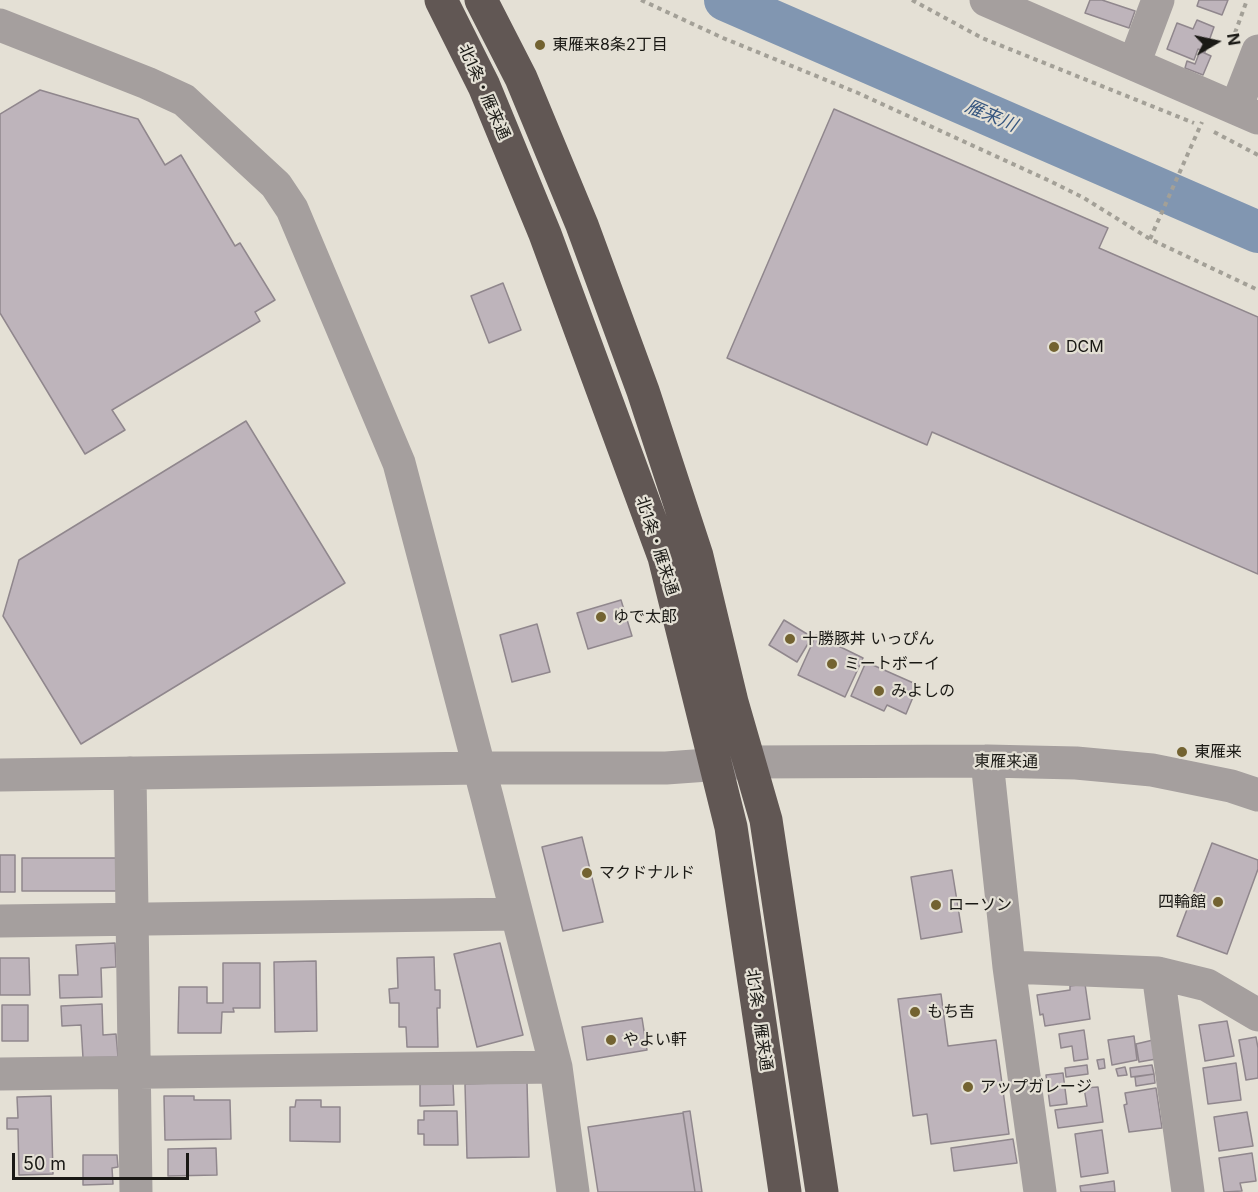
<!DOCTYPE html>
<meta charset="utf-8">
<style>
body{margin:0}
#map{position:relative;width:1258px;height:1192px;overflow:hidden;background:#e4e0d5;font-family:Inter,sans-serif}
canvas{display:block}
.north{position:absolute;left:1186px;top:12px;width:60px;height:60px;-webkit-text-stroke:4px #e4e0d5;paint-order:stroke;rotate:81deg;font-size:16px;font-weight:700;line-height:24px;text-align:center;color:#1a1915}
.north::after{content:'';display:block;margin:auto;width:21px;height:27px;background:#1a1915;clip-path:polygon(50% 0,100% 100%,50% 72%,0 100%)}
.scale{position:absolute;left:12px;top:1153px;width:177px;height:27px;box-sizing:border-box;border:3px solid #1a1915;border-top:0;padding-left:8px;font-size:18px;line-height:21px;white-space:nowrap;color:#1a1915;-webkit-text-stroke:4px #e4e0d5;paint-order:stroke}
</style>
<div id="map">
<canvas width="1258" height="1192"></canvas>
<div class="north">N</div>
<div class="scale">50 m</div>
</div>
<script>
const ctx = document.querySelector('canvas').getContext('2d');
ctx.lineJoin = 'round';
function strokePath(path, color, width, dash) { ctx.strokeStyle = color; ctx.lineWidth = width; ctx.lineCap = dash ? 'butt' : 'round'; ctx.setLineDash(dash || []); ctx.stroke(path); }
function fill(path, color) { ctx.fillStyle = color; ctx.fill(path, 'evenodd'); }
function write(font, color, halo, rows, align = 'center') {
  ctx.font = font + ' Inter,"Noto Sans JP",sans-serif'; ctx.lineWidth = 4.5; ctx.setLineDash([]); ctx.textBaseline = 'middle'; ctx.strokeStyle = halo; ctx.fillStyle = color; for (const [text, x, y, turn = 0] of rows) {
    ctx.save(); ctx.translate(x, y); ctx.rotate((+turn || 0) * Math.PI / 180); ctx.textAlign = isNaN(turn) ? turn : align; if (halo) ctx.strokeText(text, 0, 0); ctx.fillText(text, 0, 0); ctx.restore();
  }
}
const river = new Path2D(`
 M725,0L1258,232`);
const building = new Path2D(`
 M1090,0H1102L1135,11L1129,28L1085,13Z
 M1199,0H1228L1222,15L1197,6Z
 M1197,20L1214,27L1205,52L1198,49L1194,60L1167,49L1177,23L1193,29Z
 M1200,51L1211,56L1203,75L1185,68L1187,61L1195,64Z
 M40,90L138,119L165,165L181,155L235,246L240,243L275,300L255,312L260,321L112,410L125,430L85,454L0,313V114Z
 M834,109L1108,228L1099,248L1258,317V574L932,432L927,445L727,358Z
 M503,283L521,330L489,343L471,296Z
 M246,421L345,583L81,744L3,616L19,560Z
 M621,600L632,636L588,649L577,613Z
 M784,620L812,637L797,662L769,645Z
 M537,624L550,672L512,682L500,635Z
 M816,635L863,658L845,697L798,675Z
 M866,662L918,685L906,714L887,705L884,711L851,696Z
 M582,837L603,922L563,931L542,847Z
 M1212,843L1258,860V869L1227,954L1177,936Z
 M0,855H15V892H0Z
 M22,858H118V891H22Z
 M952,870L962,932L921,939L911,877Z
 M115,943L116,967L101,968L102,997L60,998L59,975H78L76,945Z
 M500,943L523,1035L477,1047L454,954Z
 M434,957L435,990H440V1008H437L438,1047H407L406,1027H399V1003H390L389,989L398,988L397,958Z
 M0,958H29L30,995H0Z
 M316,961L317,1031L275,1032L274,962Z
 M223,963H260V1008H233L234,1012H222L221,1033H178L179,987H207V1003H223Z
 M1085,984L1090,1019L1045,1026L1043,1014L1040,1015L1037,995L1070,990V986Z
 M941,994L948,1046L996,1040L1009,1134L931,1144L927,1114L913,1116L898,999Z
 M102,1004L103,1035L116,1034L118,1057L83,1058L81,1025L62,1026L61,1006Z
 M2,1005H28V1041H2Z
 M642,1018L647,1050L587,1060L582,1027Z
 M1227,1021L1234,1056L1205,1061L1199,1025Z
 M1084,1030L1088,1059L1074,1061L1072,1046L1061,1048L1059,1034Z
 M1134,1036L1137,1060L1112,1065L1108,1040Z
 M1256,1037L1258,1048V1078L1246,1080L1239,1040Z
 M1153,1040L1156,1059L1139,1062L1136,1044Z
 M1104,1059L1105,1068L1099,1069L1097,1060Z
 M1236,1063L1241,1100L1208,1104L1203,1068Z
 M1087,1065L1088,1074L1066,1077L1065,1068Z
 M1152,1065L1154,1074L1131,1077L1130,1068Z
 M1125,1067L1127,1075L1118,1076L1116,1069Z
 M1063,1073L1067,1104L1050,1106L1046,1075Z
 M1154,1074L1155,1083L1136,1086L1135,1077Z
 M527,1082L529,1157L467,1158L465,1084Z
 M453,1083L454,1105L420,1106V1084Z
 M1098,1087L1103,1122L1058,1128L1055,1110L1087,1106L1084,1088Z
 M1156,1088L1162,1128L1129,1132L1124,1105L1127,1104L1125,1093Z
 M51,1096L53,1174L19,1175L18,1129H7V1118H18L17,1097Z
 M164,1096H194V1100H230L231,1139L165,1140Z
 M296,1100H321V1107H340V1142L290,1141V1107H295Z
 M424,1111H457L458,1145H424V1134H418V1120H424Z
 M690,1111L702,1192H695L683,1112Z
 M1247,1112L1253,1146L1219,1151L1214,1117Z
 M683,1113L695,1192H598L588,1127Z
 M1102,1130L1108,1173L1081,1177L1075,1134Z
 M1013,1139L1017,1163L954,1171L951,1148Z
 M216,1148L217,1175L168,1176V1149Z
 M1252,1153L1256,1181L1240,1183L1242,1191L1224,1192L1219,1158Z
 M83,1155H117L118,1167L112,1168L113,1184L83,1185Z
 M1114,1181L1115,1192H1081L1080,1186Z`);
const path = new Path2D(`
 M641,0L723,38L858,93L1050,181L1084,198L1150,239L1258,290
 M912,0L982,38L1194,123
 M1235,33L1247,0
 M1214,132L1258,155
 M1150,239L1202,122`);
const minor = new Path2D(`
 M986,0L1258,118
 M0,25L147,83L184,100L276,185L292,209L399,463L487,797L556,1067L573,1192
 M1134,64L1158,0
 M1236,108L1258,51
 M987,761L1009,967L1040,1192
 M130,773L136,1192
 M0,775L480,768H666L750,762L987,761L1076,763L1152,770L1231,786L1258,795
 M0,921L516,914
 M1009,967L1158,973L1207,985L1258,1015
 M1158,973L1188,1192
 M0,1074L556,1067`);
const highway = new Path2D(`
 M441,0L484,86L545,234L664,557L731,827L785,1192
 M481,0L521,78L582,225L643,391L697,556L732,702L766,820L822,1192`);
const markers = [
 [540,45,6,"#736331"],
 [1054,347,6,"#736331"],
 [601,617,6,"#736331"],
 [790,639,6,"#736331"],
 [832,664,6,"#736331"],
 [879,691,6,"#736331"],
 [1182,752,6,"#736331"],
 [587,873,6,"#736331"],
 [1218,902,6,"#736331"],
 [936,905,6,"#736331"],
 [915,1012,6,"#736331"],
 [611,1040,6,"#736331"],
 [968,1087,6,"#736331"]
];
const poiNames = [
 ["東雁来8条2丁目",552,45],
 ["DCM",1066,347],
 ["ゆで太郎",613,617],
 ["十勝豚丼 いっぴん",802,639],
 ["ミートボーイ",844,664],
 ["みよしの",891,691],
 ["東雁来",1194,752],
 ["マクドナルド",599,873],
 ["四輪館",1206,902,"right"],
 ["ローソン",948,905],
 ["もち吉",927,1012],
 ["やよい軒",623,1040],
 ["アップガレージ",980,1087]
];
const streetNames = [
 ["北1条・雁来通",484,92,66],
 ["北1条・雁来通",657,546,72],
 ["東雁来通",1006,762,1],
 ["北1条・雁来通",759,1020,82]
];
const waterNames = [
 ["雁来川",991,116,23]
];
strokePath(river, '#8196b1', 42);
fill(building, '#beb4bb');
strokePath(building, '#90878d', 1.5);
strokePath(path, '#a3a097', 4, [4.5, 4.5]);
strokePath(minor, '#a59f9e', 33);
strokePath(highway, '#615754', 33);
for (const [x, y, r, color] of markers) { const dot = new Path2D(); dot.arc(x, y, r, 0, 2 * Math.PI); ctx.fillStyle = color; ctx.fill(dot); strokePath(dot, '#e4e0d5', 2); }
write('16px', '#1a1915', '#e4e0d5', poiNames, 'left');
write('16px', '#1a1915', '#e4e0d5', streetNames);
write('italic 18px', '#375780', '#e4e0d5', waterNames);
</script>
